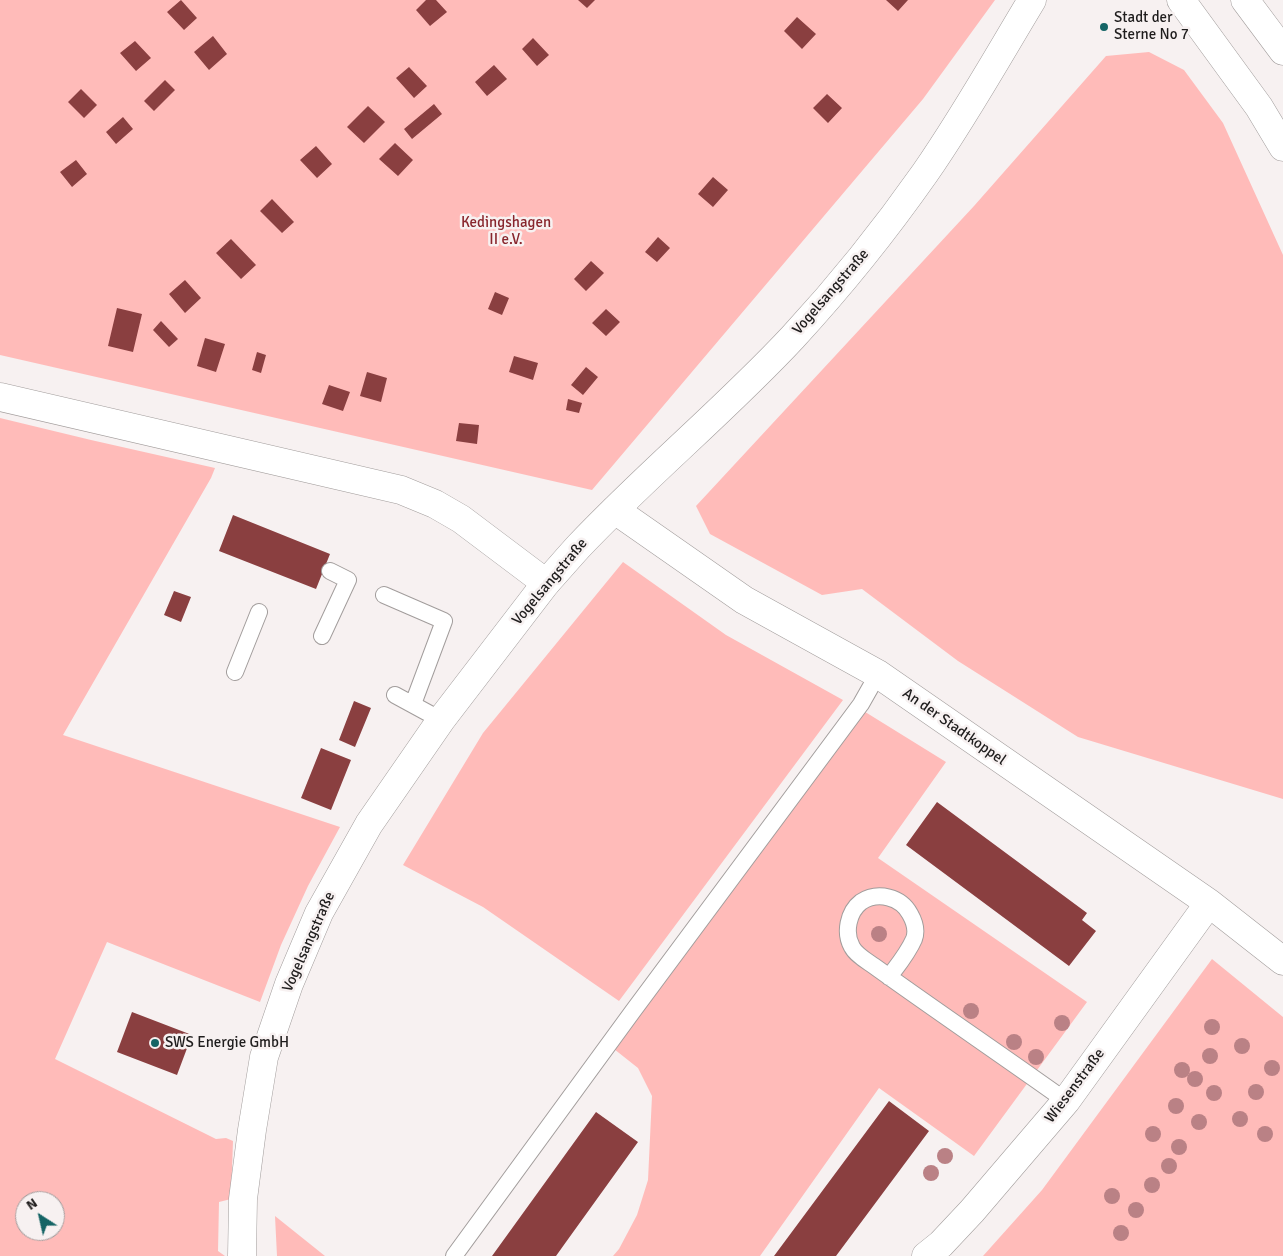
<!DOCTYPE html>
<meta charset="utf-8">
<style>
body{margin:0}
#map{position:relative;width:1283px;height:1256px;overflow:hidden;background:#f7f1f1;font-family:Signika,sans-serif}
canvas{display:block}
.north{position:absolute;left:15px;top:1191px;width:50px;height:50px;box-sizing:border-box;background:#f7f1f1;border:1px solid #a19c9c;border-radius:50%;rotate:325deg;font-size:14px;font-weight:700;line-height:20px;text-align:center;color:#1f1d1d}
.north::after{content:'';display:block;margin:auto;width:18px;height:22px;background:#156465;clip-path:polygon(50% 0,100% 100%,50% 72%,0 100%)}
</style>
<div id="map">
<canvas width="1283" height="1256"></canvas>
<div class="north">N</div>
</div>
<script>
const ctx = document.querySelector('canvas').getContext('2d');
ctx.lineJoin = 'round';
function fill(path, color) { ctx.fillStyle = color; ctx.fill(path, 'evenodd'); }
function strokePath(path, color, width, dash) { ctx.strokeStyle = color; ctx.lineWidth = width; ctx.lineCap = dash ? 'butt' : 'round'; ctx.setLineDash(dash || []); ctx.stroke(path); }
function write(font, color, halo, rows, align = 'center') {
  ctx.font = font + ' Signika,sans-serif'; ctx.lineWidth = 5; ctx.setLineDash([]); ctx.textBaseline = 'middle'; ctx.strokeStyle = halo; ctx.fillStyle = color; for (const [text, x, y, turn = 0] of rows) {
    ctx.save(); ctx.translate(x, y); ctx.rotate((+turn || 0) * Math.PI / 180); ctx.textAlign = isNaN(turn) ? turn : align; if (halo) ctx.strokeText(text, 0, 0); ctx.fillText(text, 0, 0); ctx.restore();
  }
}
const green = new Path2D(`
 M0,0H995L923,99L592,490L0,355Z
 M1149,52L1184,70L1223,123L1283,255V799L1078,737L958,661L862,589L822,595L710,534L696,506L974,206L1106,56Z
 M0,418L91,440L215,468L211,478L63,735L340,827L308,886L281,945L260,1002L107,942L55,1059L216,1139L226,1138L233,1141L231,1199L219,1202L218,1251L225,1256H0ZM25,1201H55V1231H25Z
 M623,562L726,635L843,700L619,1001L483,907L403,865L483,733Z
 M862,710L946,762L878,858L1087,1002L974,1156L879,1088L760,1256H613L619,1249L637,1215L648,1180L652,1096L638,1068L614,1049Z
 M1212,959L1283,1017V1256H983L1042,1190Z
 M275,1216L325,1256H277Z`);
const building = new Path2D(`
 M181,0L197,18L184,30L167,12Z
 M426,0H436L447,12L430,26L416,10Z
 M578,0H595L587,8Z
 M886,0H908L898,11Z
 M797,17L816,34L802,49L784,31Z
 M213,36L227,54L209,70L194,52Z
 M533,38L549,55L537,66L522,49Z
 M135,41L151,58L136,71L120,53Z
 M494,65L507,79L487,96L475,82Z
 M409,67L427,86L414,98L396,78Z
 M165,80L175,90L154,111L144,101Z
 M81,89L97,105L84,118L68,102Z
 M827,94L842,108L828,123L813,108Z
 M434,104L442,114L412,139L404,129Z
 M368,106L385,122L364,143L347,127Z
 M123,117L133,129L116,144L106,132Z
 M395,143L413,160L398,176L379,159Z
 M316,146L332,164L317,178L300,160Z
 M76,160L87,174L72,187L60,172Z
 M713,177L728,190L713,207L698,194Z
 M272,199L294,222L282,233L260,211Z
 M658,237L670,248L657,262L645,252Z
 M231,239L256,265L241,279L216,253Z
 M591,261L604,273L586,291L574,279Z
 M185,280L201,298L185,313L169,294Z
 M495,292L509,298L502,315L488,309Z
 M117,308L142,314L133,352L108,346Z
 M606,309L620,322L606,336L592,323Z
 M161,321L178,339L169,347L153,330Z
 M205,338L225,344L216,372L197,366Z
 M257,352L266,355L261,373L252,370Z
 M514,356L538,363L533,380L509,372Z
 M586,367L598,377L583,395L571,385Z
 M367,372L387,378L381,402L360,396Z
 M329,385L350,392L343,411L322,404Z
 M568,399L582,403L579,413L566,410Z
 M459,423L479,425L477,444L456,441Z
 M233,515L330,554L316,589L219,551Z
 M174,591L191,597L181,622L164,615Z
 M354,701L371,708L355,747L339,740Z
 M321,748L351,760L331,810L301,798Z
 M937,802L1087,913L1082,920L1096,931L1069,966L906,845Z
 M132,1012L192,1035L177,1075L117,1052Z
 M889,1101L929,1131L871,1209L836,1256H774Z
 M596,1112L638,1142L566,1242L556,1256H492Z`);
const lane = new Path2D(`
 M384,595L444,621L413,704
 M322,636L348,580L330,571
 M235,672L259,612
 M395,695L441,720
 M889,977C898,965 908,953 914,939C917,931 914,921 910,914C901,897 878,891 861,902C848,912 844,933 852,947C856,955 867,961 874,966C938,1012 1003,1056 1066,1101
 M454,1256L633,1011L861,704L878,674`);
const street = new Path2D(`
 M615,510L744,600L878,674L1209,903L1283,961
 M242,1256L243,1199L252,1130L264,1057L289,984L319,913L369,824L441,720L546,583
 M926,1256L941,1244L972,1211L1066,1101L1209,903`);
const secondary = new Path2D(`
 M1181,0L1259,107L1283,147
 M1245,0L1283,51
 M0,397L401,490L435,504L461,519L546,583C557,571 568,558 579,546C648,473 725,410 793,337C841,285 885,230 925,173C964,117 997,58 1032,0`);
const trees = [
 [879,934],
 [971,1011],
 [1062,1023],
 [1212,1027],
 [1014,1042],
 [1242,1046],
 [1210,1056],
 [1036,1057],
 [1272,1068],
 [1182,1070],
 [1195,1079],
 [1256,1092],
 [1214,1093],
 [1176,1106],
 [1240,1119],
 [1199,1122],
 [1153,1134],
 [1265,1134],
 [1179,1147],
 [945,1156],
 [1169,1166],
 [931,1173],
 [1152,1185],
 [1112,1196],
 [1136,1210],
 [1121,1233]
];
const markers = [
 [1104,27,5,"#156465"],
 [155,1043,5,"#156465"]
];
const poiNames = [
 ["Stadt der",1114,18],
 ["Sterne No 7",1114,35],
 ["SWS Energie GmbH",165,1043]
];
const parkNames = [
 ["Kedingshagen",506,223],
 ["II e.V.",506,240]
];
const streetNames = [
 ["Vogelsangstraße",831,292,-49],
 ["Vogelsangstraße",550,582,-50],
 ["An der Stadtkoppel",954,727,35],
 ["Vogelsangstraße",309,942,-66],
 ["Wiesenstraße",1075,1086,-53]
];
fill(green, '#ffbbb9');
fill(building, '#8a3f40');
strokePath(lane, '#a29d9c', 18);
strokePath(street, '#a29d9c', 29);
strokePath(secondary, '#a29d9c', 29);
strokePath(lane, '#fff', 16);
strokePath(street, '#fff', 28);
strokePath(secondary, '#fff', 28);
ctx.fillStyle = '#ba8185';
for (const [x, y] of trees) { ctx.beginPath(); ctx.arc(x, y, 8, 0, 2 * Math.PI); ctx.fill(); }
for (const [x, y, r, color] of markers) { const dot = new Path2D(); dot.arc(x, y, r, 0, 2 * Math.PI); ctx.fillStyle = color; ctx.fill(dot); strokePath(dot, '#f7f1f1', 2); }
write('15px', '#1f1d1d', '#f7f1f1', poiNames, 'left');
write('15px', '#88262d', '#f7f1f1', parkNames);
write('15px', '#1f1d1d', '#f7f1f1', streetNames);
</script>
